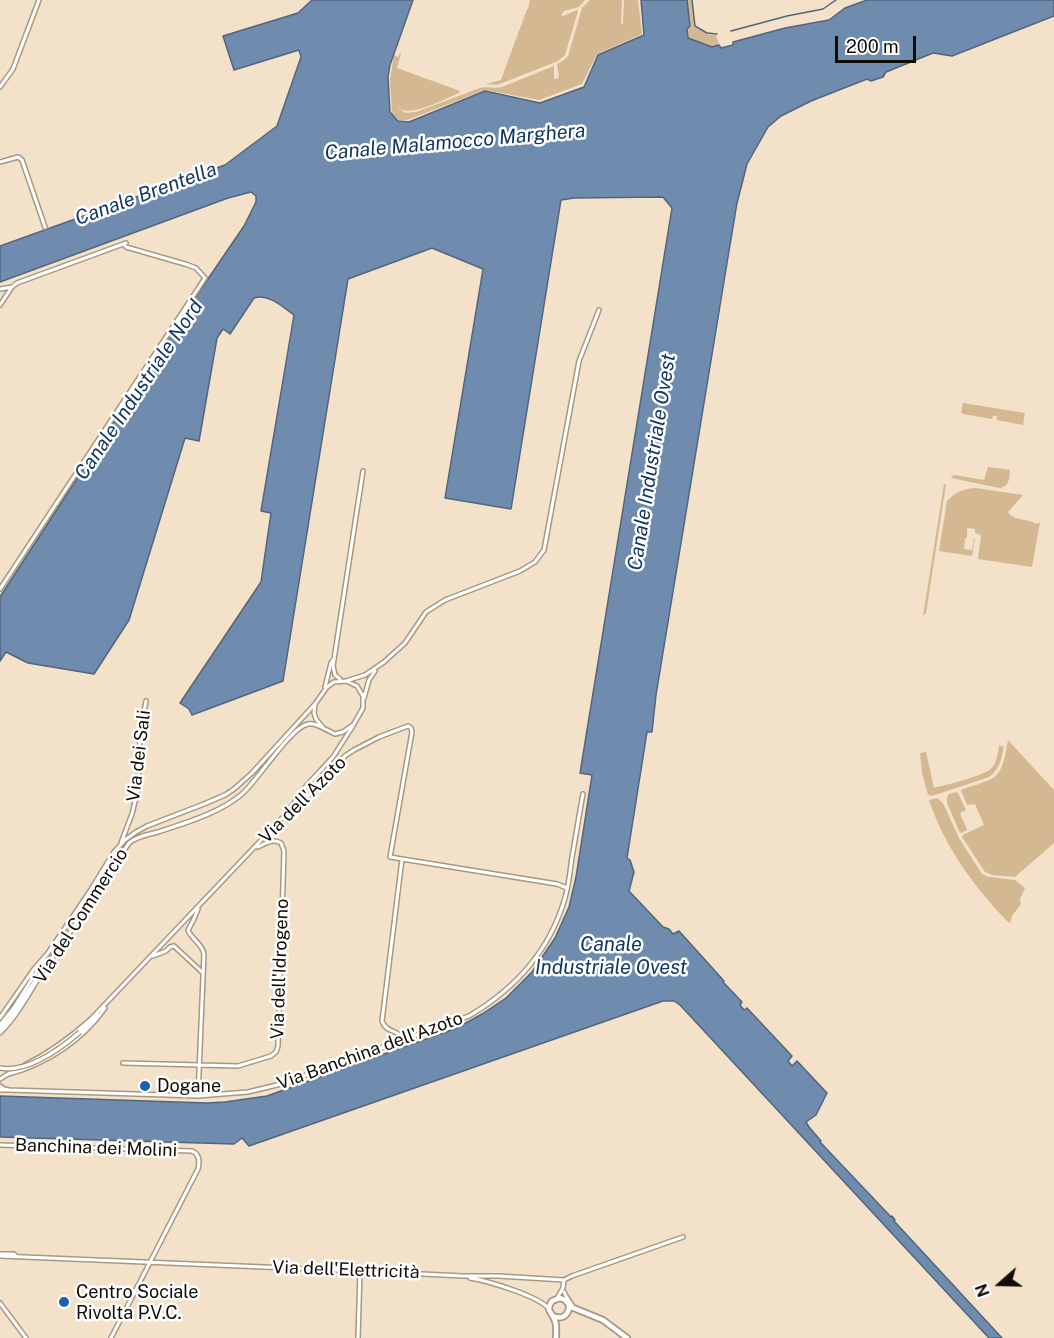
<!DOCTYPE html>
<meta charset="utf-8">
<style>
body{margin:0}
#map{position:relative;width:1054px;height:1338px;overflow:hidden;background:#f3e1c9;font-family:"Public Sans",sans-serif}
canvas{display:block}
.north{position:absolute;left:970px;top:1254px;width:60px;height:60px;-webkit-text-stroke:4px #fff;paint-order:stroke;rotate:250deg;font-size:16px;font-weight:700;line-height:24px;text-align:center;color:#110c05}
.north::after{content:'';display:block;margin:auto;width:21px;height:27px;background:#110c05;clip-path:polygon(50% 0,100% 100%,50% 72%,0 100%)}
.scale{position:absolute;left:835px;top:36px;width:81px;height:27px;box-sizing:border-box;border:3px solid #110c05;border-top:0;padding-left:8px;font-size:18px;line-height:21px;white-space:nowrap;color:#110c05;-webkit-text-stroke:4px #fff;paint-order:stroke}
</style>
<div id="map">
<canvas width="1054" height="1338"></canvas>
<div class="north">N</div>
<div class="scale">200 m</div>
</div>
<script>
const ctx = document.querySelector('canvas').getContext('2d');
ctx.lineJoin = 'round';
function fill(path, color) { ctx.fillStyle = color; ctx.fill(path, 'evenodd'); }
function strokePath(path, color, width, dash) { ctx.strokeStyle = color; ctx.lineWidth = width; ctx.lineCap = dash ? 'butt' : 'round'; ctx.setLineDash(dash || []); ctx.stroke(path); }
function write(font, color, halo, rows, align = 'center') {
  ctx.font = font + ' "Public Sans",sans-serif'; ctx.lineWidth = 5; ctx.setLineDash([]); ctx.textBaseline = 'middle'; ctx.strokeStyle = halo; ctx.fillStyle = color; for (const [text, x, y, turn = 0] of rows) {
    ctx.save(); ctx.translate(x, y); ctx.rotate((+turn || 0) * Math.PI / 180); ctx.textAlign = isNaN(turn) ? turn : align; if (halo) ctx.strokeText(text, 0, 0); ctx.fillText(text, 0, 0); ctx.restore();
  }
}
const green = new Path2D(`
 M530,0H585L579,7L564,11L561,15L563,16L577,10L578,11L565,55L558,61L497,85L486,84L501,80L527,9H528Z
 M590,0H622L621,24H623L624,0H638L642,34L597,54L582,84L539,100L485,90L407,120H399L392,113L390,79L394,55L398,57L400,53L401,54L397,68L460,91L459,93C445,99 417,114 402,110L399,107L398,101L399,108L405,113L416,112L480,88C487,86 494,89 502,87L554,66V79H557L559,77L557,64L564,60L568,56L582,8Z
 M687,0H692L695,27L710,35H716L719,45L712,47L688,38L687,28L689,26Z
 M963,403L1025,413L1023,425L997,420V416H993L992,419L963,414L961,412Z
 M988,467L1010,470C1009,478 1010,486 1000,488L951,478L952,476L955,475L984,480Z
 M944,484L946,485L945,491L926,613L923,616Z
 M976,488L1023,495L1008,512C1015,522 1027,518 1037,524L1040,522L1032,567L978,559L981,535L975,533V529L967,528V538H965L964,549L972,550L974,538H975L972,556L939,551L947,501C954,493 965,488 976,488Z
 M1008,740L1054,790V843L1015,877L992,875L985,872L962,837L963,835L984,825L975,804L967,805L961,790C998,777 1001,782 1008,740Z
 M1004,743C1002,757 1001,768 989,777L938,794L931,796L930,795H928L922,773L920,753L926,752L934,788C946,785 984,776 992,768C997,762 998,753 999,745L1003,747Z
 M956,792L958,793L966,810L960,813L967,830L961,833L959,831L947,803V798L949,794Z
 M937,798L943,803L959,838L982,874L989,877L1015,880L1025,888L1020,899L1021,904L1012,916L1010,923L1006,920C972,884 945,847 929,800Z`);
const water = new Path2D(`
 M312,0H413L390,65L388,77L390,112L398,121L409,122L485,91L540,103L584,87L598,55L644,35L641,0H687L690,26L687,29L688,38L712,47L719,45L721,48L733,45V42L785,28L829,20L845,8L867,0H1054V16L952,56L933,53L886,72L883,77L871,81L867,79L811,101L781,116L768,127L747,164L737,203L726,269L656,695L652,732H647L627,858L630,860L634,872L629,891L663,927L669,929L673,934L679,931L724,981L723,982L742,1002L740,1005L744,1010L747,1008L792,1056L788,1061L792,1066L797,1061L827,1093L816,1115L806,1122L809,1127L821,1141L820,1142L891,1217L892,1216L895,1220L894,1221L1002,1338H989L680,1005L674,1001H663L249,1146L242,1138L234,1144L0,1137V1096L206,1103L225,1102L267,1096L457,1028L482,1014L506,998L532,972L555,938L569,907L576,877L592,775L580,773L672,208L663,197L574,198L561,200L511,509L445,498L483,269L432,248L348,279L283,681L192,715L189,709L180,703L261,582L271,513L261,511L294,315C283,307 268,293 254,298L230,334L223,329L217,338L199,441L185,438L129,620L94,674L28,663L6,652L0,661V597L180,320L244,226L256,202V196L251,192L228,198L0,282V246L225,165L277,126L301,57L299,50L234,70L223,36L298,13Z`);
const stream = new Path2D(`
 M692,0L695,26L707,33L717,34
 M731,31L787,16L823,9L836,0`);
const minor = new Path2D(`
 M0,87L13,69L39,0
 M0,162L18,157L22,160L45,227
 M0,289L12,287
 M0,305L12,287L17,283L126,243
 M0,589L205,278L196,268L185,264L126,247L124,244
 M340,679L335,675L333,666L363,471
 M346,681L365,675L384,662L405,643L426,612L445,600L520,571L535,562L544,550L579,361L599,310
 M325,687L331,663L334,659
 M364,698L369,680L375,671
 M289,810L307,785L333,757L351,729L363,708V696L357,686L346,681L334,682L327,687L315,704L314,713L316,719L323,728L335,734L343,732L353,725
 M121,843L132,814L138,789L140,734L146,701
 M198,909L193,921L188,930C191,939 202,943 204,954L198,1096
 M153,956L166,951L170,947L174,946L203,973
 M0,1018L34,969L48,953L90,891L114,852L125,840L136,832L147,826L204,804L225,795L234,789L252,773L315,704
 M0,1025L13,1009L44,960
 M0,1029L10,1018L41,972
 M80,1032L98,1015
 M0,1033C25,1008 38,973 61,946L129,843C137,836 147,835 158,832C185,823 220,813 242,794C258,780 291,727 308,724C312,723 317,725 321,727
 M405,1040C399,1030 386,1033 382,1021L402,859L557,884L567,888
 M123,1063L238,1066L271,1056L276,1052L278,1046L284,851L281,843C273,838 266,843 258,847
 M25,1065C49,1053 71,1037 91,1019L285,815L309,795L345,756L354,750L379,737L408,726L411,728L412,732L390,857L402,859
 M9,1074C46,1064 83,1040 105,1008
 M0,1079L16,1069
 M0,1086L4,1089L9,1090H0
 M9,1090L198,1096L248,1092L281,1084L469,1016C515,989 550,950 565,898C569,885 570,871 572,857C576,836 579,815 583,794
 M0,1145L192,1151C199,1154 200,1161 198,1169L111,1338
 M0,1254H14L16,1256
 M0,1256L360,1271L463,1276H498L564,1280L572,1276L683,1237
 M470,1278C488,1281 539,1296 549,1309
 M564,1292L566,1296L572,1305
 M557,1298L563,1288L564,1280
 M0,1303L26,1338
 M358,1338L360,1271`);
const major = new Path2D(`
 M553,1316C562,1320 569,1315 569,1306
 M556,1338C556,1332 557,1326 555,1321C552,1311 545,1312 552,1301L560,1298L565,1300L571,1307L603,1320L627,1338`);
const minorBridge = new Path2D(`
 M0,1068C28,1073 59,1050 80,1032`);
const markers = [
 [145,1086,6,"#1a61b1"],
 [64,1302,6,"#1a61b1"]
];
const streetNames = [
 ["Via dei Sali",139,756,-83],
 ["Via dell'Azoto",303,800,-45],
 ["Via del Commercio",81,916,-57],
 ["Via dell'Idrogeno",280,969,-88],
 ["Via Banchina dell'Azoto",370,1051,-20],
 ["Banchina dei Molini",96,1148,2],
 ["Via dell'Elettricità",346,1270,2]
];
const poiNames = [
 ["Dogane",157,1086],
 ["Centro Sociale",76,1292],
 ["Rivolta P.V.C.",76,1313]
];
const waterNames = [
 ["Canale Malamocco Marghera",455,142,-5],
 ["Canale Brentella",146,194,-20],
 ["Canale Industriale Nord",139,390,-56],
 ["Canale Industriale Ovest",652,462,-81],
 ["Canale",611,945],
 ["Industriale Ovest",611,968]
];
fill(green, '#d3b892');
fill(water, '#6f8bae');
strokePath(water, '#53657b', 1.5);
strokePath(stream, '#53657b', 1.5);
strokePath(minor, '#a89882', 6);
strokePath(major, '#a89882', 8);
strokePath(minor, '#fff', 3);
strokePath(major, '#fff', 4.5);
strokePath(minorBridge, '#a89882', 6, []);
strokePath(minorBridge, '#fff', 3);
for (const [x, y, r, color] of markers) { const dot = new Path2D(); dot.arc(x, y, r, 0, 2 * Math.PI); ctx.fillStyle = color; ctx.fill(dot); strokePath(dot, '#fff', 2); }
write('18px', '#110c05', '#fff', streetNames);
write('18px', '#110c05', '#fff', poiNames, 'left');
write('italic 20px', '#103766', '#fff', waterNames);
</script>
